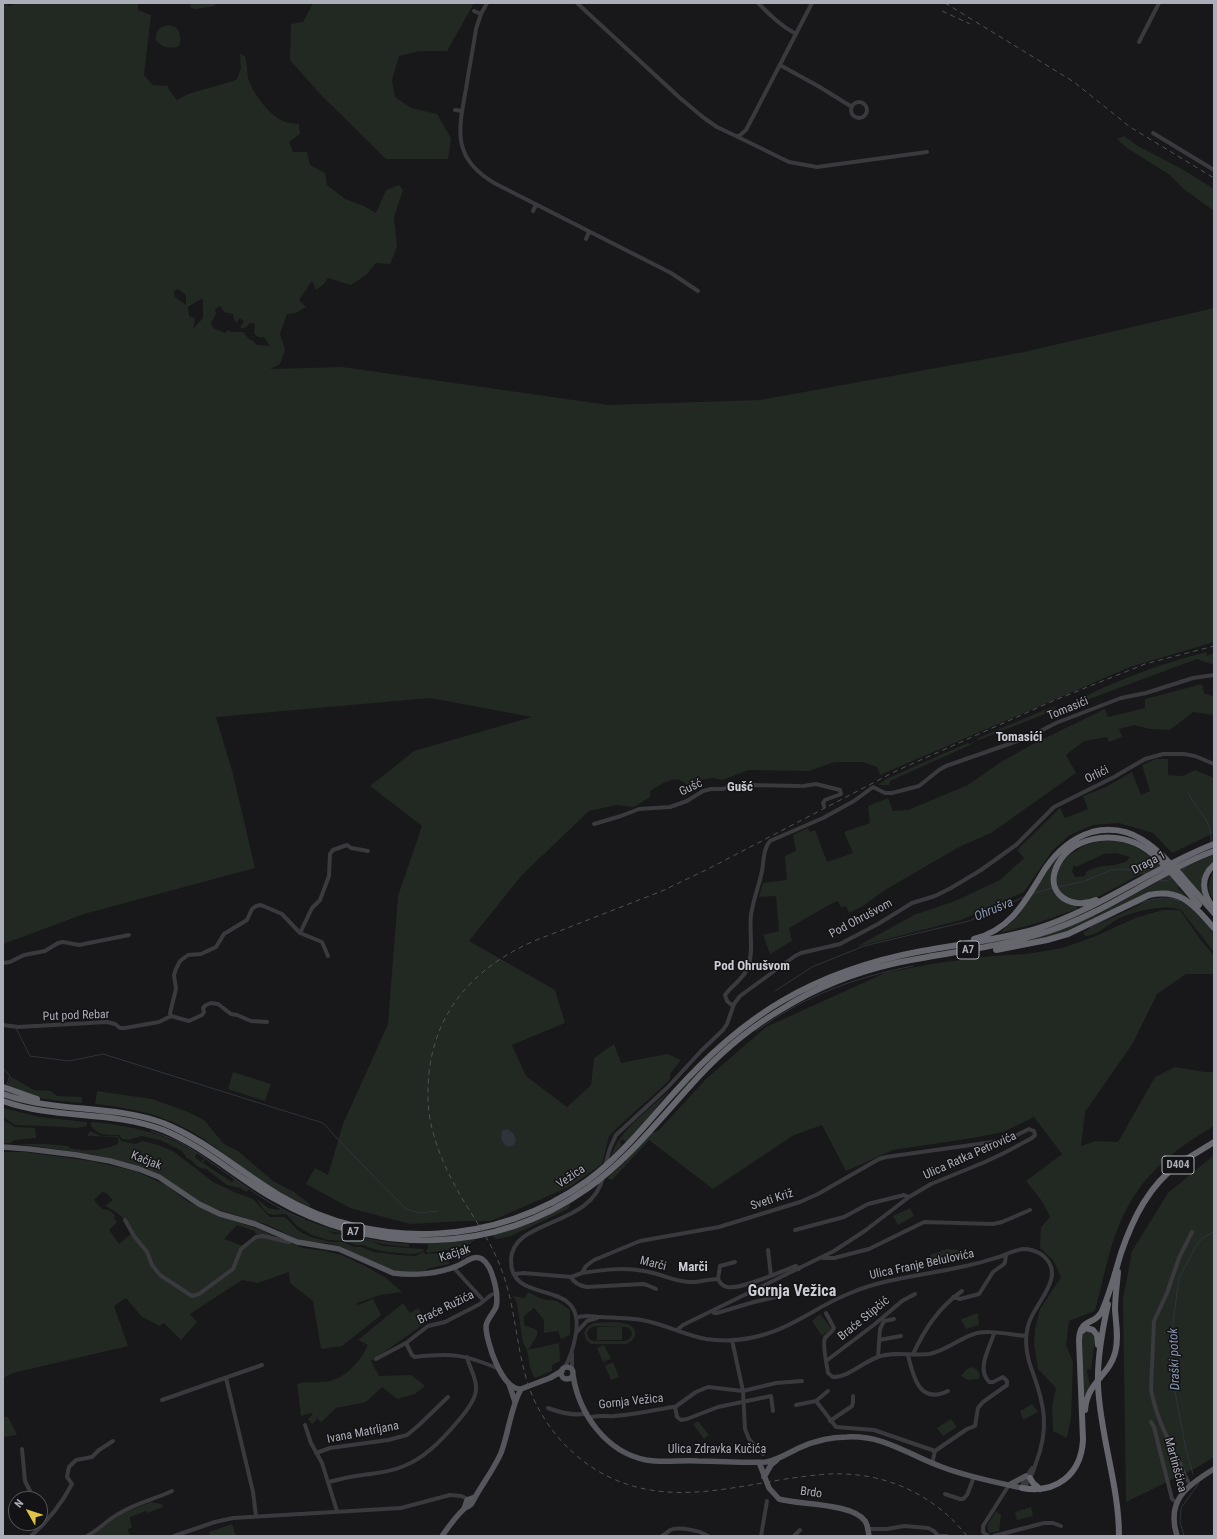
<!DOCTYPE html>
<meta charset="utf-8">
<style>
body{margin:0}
#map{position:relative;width:1217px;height:1539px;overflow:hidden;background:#181719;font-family:"Roboto Condensed",sans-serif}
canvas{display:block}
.frame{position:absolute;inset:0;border:4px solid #abadb8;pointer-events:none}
.north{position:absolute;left:8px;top:1491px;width:40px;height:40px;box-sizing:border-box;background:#131214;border:1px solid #505056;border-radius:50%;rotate:309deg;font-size:11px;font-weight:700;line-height:16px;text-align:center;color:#abadb8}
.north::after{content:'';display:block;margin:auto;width:14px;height:18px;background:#e1c347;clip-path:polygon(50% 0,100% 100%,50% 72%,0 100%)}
</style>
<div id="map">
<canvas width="1217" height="1539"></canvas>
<div class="frame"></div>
<div class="north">N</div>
</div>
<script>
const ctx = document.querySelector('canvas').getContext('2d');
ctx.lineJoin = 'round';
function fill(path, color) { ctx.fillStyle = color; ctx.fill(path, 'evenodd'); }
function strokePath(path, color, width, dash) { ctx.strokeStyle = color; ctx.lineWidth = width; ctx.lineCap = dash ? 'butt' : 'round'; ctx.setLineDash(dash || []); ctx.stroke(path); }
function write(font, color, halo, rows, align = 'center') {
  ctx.font = font + ' "Roboto Condensed",sans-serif'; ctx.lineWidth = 3; ctx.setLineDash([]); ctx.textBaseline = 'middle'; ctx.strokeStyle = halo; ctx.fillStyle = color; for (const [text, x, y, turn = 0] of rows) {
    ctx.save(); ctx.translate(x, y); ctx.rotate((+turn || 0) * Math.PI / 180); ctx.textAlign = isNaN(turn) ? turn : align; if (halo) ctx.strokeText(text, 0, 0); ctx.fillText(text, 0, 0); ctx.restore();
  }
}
const green = new Path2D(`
 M3,3L9,6L18,3H123L124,4L138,3V10L151,15L144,75L153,85L168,86L169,90L177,100L188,94L233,81L237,79L241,68L240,54L245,56C247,64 247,70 248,78C252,92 270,116 283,121C288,123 294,123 299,124L300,134L289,142L293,152H307L310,165L325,173L327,185L345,199L364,206L376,213L386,190L399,185L403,190L394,217L397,247L390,264L376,263L366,275L351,285L328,278L324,284L316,290L312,281L299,300L306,307L296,313L287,314L280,334L285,350L280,364L270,369L342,367L608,405L760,400L1024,352L1214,308V642L1130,667L880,775L877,767L863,762H835L809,771L749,770L722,780L713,778L699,780L688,786C675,772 663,784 650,791V797L634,807L616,805L589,811L522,875L469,941L555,990L565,1023L512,1045L526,1076L567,1107L591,1085L594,1058L614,1044L621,1063L667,1054L681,1060L670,1074V1079L660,1089L620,1125L609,1136L602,1164L571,1186L491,1221H462L410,1224L350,1208L306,1184L315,1168L328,1175L343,1124L388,1024L398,896L422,826L370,786L414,751L532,717L430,698L216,717L233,774L255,868L84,914L3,944ZM178,289L186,295V305L175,297L174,291ZM201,299L203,300V318L193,329L195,318L189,316L188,307ZM220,306L224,312L233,314L234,320L237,323L239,318L244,321L240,328H245L250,323L255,324L254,334L258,337H264L270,346L257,345L252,340H250L243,332H230L228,330L225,333L213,328L211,323L216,314L215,309Z
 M190,3H215V6L196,9L191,8Z
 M312,3H474L447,51H419L399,56L392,80L395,97L411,108L437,114L451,138L448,159H386L319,93L290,60L291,24L303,22L312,5Z
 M169,25L176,27C180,33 182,39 179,46C169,50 163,47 156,41C155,30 159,27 169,25Z
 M1124,136L1138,146L1182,169L1214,189V211L1185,190L1170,175L1127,148L1117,139Z
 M1206,652L1207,656L1214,653V665L1197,659L1081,702L1082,698C1123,677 1161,664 1206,652Z
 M1202,684L1204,693L1214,697V715L1193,712L1170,730L1150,729L1134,725L1119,729L1122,737L1109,742L1107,737L1084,741L1066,755L1076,773L991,833L959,847L885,890L863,906L849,913L846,906L841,908L838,901L829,905L789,928L792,941L770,954L763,935L779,931L776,896L759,897L763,883L787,880L785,856L796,851L793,835L808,828L810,832L815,830L827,862L853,853L844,832L870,823L868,806L888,798L893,811L908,810L968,785L1001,762L1033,744L1105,709L1108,717L1145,708V699Z
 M1055,707V710L979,740L970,745L890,781L889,785H878L886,779L963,745L968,743L970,744L977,741L978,738L1049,708Z
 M1156,759H1168V775L1183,776L1195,770L1214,778V833L1172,853L1153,833L1119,823L1093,825L1070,835L1052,851L1024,892L961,920L856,947L914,915L955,901L1000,880L1024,858L1017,850L1060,808L1065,818L1088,809L1083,796L1104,788L1132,772L1141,795L1150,791L1142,765Z
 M1105,840C1125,840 1140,847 1155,861L1164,852L1180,869L1214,854V862L1204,872L1203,896L1188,879L1178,888L1187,897L1166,891L1075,929L1059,935L1033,940V939L1094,914L1095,916L1157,882L1141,874L1094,899L1078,901L1077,909L1034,924L1000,933L1019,915L1051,866L1063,852L1068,856L1085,845ZM1116,853L1130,857L1126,862C1122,863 1118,864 1114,865C1101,867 1099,865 1086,872L1085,876L1075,877L1072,871L1074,865L1076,867L1104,854Z
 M1214,871V900C1206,890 1208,882 1214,871Z
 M1156,899H1175L1186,904L1206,923L1214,933V952L1181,910C1168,903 1131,912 1118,919C1108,924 1097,936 1085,936L1083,932L1145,902Z
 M1094,908L1068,921L1044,930L1007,940L879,965L785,1004L693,1078L678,1095H676C738,1027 804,981 894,960C925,953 956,950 987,943C998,940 1010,935 1021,932C1045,924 1070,916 1094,908Z
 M1163,910H1180L1200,939L1214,956V974H1186L1157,994L1133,1043L1085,1112L1081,1146L1096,1141L1118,1142L1155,1077L1175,1067L1205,1072H1214V1126C1176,1148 1143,1174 1124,1214C1110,1242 1103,1280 1095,1311L1069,1321L1066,1345L1073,1362L1071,1418L1067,1438L1053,1431L1052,1406L1056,1388L1038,1369L1034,1343L1035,1329L1040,1309L1061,1277L1053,1260L1040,1248L1041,1227L1050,1217L1042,1201L1026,1181L1062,1154L1034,1117L1003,1132L973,1138L893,1150L846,1171L822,1125L794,1135L713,1189L649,1140L612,1180L607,1178L626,1161L625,1160L650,1134L659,1130L706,1079L766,1027L885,973L931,964L992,956L1027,954L1063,948L1096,936L1135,918Z
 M233,1072L271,1084L265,1101L228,1089Z
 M11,1077L34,1090L51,1091L57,1096L82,1097V1103C55,1101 31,1098 6,1088Z
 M670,1090L655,1109V1110L626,1142L622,1139L620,1142L622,1145L611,1156C620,1129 650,1109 670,1090Z
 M97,1091L152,1099L188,1112L204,1120L224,1144L238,1151L273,1181L294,1192L310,1204L309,1207C293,1199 278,1192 263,1182C236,1165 212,1142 183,1127C156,1113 126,1107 95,1104Z
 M3,1108L40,1117L87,1122V1126L77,1128L48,1126L15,1125L3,1117Z
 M3,1120L15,1127L35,1128L36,1138L15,1140L10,1143H3Z
 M91,1122C129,1125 164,1133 197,1153L195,1157L201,1162L204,1158L205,1159L203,1163L232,1182L234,1179L249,1189L246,1192L240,1188L227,1185L206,1169L201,1168L197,1166L192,1161L187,1158L182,1151L160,1140L142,1136L128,1140L122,1139L119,1135C107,1135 99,1136 91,1126Z
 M90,1131L101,1136H118L121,1141L135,1144L143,1141L158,1145L173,1151L213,1182L234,1192L253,1199L262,1209L270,1217H285L299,1231L311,1237L330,1242H343L354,1247H361L373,1252L399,1255L415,1256L424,1252L425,1254L442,1253L464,1248L471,1254L458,1261V1257L449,1259V1264L426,1269V1271L401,1272L391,1270L340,1246L326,1243L306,1242L297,1239L268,1225L210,1207L194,1198L159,1174L129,1163L91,1154L18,1144H45L69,1146V1148C87,1152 101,1151 118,1144V1137L87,1136Z
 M3,1152H25L91,1161L135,1171L166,1185L187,1201L220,1217L256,1228L303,1248L326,1251L342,1255L365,1266L386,1278L402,1292L380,1295L357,1303L358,1305L373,1299L381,1315L342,1346L321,1349L313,1301L290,1283L289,1272L258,1283L242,1280L190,1314L197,1322L181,1340L164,1323L159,1326L141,1316L126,1298L114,1306L128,1346L13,1373L3,1378ZM102,1192L106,1193L113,1200L105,1206C118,1212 126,1219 133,1232L119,1244L109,1230L117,1222L114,1218L115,1215L109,1210L102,1209L94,1200ZM237,1225L254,1231L259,1237L246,1247L224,1239Z
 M1214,1155V1457L1196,1468L1126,1502L1123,1299L1132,1251L1168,1193Z
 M257,1199L268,1208L279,1210L280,1209L306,1221L307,1220C340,1233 373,1242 409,1244V1247L383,1244L340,1233L328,1231L334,1234H340L345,1237L371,1241L383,1246L423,1249L424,1251L419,1253L411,1254L387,1252L370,1248L364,1245H356L344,1241L328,1240L312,1235L297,1226L288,1216L285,1214L273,1215L269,1214L263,1209Z
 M571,1203L568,1209L511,1236L497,1239L494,1238L493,1235L532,1223Z
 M910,1208L914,1216L898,1225L893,1216Z
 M474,1239V1241H471L472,1243L453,1249L427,1253L426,1250L428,1249V1244L456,1242Z
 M947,1249L959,1250L958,1257L946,1256L932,1260L930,1255Z
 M528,1292L542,1299L557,1301L570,1310V1335L561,1339L558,1331L544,1333V1320L534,1308L524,1316V1325L537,1330V1336L528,1350L559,1343L560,1361L552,1365V1371L534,1378L530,1367L527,1350L523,1343L517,1303L513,1296L525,1298Z
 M403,1303L410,1313L418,1308L427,1322L371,1361L379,1376L411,1375L425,1386L415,1394L397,1399L382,1387L366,1402L336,1408L314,1429L321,1422L316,1417L317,1419L312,1424L308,1419L313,1414L312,1413L301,1416L297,1384C305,1381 314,1383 322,1382C343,1382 360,1362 368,1345L358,1340Z
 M978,1313L979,1325L966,1329L961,1319Z
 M820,1314L832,1329L822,1336L812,1321Z
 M594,1323C604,1323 638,1318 635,1335C634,1340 630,1342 626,1344H591L586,1340L584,1332L588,1326ZM595,1326L627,1327L631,1330L632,1335L629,1339L625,1341H594L589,1339L587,1333L590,1328Z
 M597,1327H622V1340H597Z
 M1087,1331L1091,1332L1094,1336L1095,1340L1091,1370L1088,1369L1087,1371L1090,1385L1085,1395L1084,1394L1082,1336Z
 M604,1345L611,1359L603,1362L597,1348Z
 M613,1362L619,1377L611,1380L605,1366Z
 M971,1367L976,1369L980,1374L979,1379L968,1380L961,1376L967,1369Z
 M1032,1404L1038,1412L1023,1420L1020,1411Z
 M3,1417H8L17,1435L3,1437Z
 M951,1419L957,1427L943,1436L937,1428Z
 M698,1421L709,1435L704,1439L693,1424Z
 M151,1502L162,1504L163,1507L147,1513L146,1511L130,1517V1520L132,1527L128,1529L130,1536H91L121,1514Z
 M1031,1507L1033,1516L1017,1520L1015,1512Z
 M996,1511L1001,1515L999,1531L989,1533L987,1526Z
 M232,1524L236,1536H210L209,1532Z`);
const water = new Path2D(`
 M507,1129L513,1133L516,1140L514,1145L509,1147L505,1145L501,1139L502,1131Z`);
const stream = new Path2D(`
 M1188,792C1196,812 1213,818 1211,842
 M1182,871L1190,864
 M1160,880L1167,881L1172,878
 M1057,887L1082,882L1111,870L1123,869L1140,871L1147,874
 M1032,894L1052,888
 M1090,928C1114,916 1153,889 1180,901
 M775,991L812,967L864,946L969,921L1024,897
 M16,1028L30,1056L69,1061L103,1054L323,1123L352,1154L406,1209L420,1213L438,1211
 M756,1031C806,995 853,978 913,966
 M3,1068L10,1076L7,1084
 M151,1131L175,1140L186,1146C226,1170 261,1203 305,1220
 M1193,1474L1186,1450L1173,1381L1171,1358V1338L1179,1278L1197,1244L1204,1237L1214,1232
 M1184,1536L1180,1522L1181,1508L1199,1483`);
const minor = new Path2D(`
 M487,3L481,14L476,29C473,49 469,69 466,89C458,132 452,159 496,184L671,273L698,291
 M577,3L680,98L704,118L717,127L736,136H739L746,130L812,3
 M758,3C770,15 781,26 796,34
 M474,11L481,14
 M1139,42L1159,3
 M780,65L818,86L852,107
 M851 110a8 8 0 1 1 16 0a8 8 0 1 1-16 0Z
 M455,110L462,111
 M1153,133L1214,170
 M736,136L789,162L817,167L927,152
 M533,211L536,205
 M586,239L589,232
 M803,786L816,784L840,790L841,794L825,800L823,803L824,806
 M594,824L621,816L639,809L670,807L687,801L703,791L711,789H723L731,786L748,785L800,786
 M300,933L312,908L320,900L329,876L330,854L333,850L347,845L351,848L368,851
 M3,963L10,962L24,955L45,951L58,943L63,942L79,945L129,935
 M733,1006L727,1001L725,995C732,985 744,979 748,967C754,952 749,932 751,915C753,900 759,886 762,871C764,861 763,849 770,841L823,818L854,801L873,787L885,793H892L919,786L939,770L946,766L1029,737L1056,723L1121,698L1146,693L1193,678L1214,675
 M171,1016L170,1013L176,989L174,975L176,969L180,961L188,955L201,954L216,947L224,934L247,920L252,909L256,906L261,905L282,914L300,933L322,942L328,956
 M3,1025L18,1027L107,1022L115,1024L120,1028H125L159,1022L171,1016L189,1021L202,1015L204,1012L203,1008L206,1005L211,1003L218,1004L231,1014L237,1015L251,1021L267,1022
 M605,1166L610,1148L616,1135L668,1087L701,1051L723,1030L727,1024L734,1004L740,996L795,956L801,953L840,944L878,924L912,903L935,896L951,888L981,870L1016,845L1054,807L1114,777L1145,759L1163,754H1184L1195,756L1214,764
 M125,1220L134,1236L147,1252L152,1265L160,1275L192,1296L199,1294L233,1269L241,1249L256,1237L263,1236L289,1242L292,1240
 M795,1230L844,1217L868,1204L904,1195L909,1197
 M768,1250L771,1276
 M823,1258H834L869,1249L924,1222L993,1224L1002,1222L1030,1210
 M453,1267L483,1300
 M582,1273C602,1270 623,1267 644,1271C659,1273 672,1281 688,1282C698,1283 708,1279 718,1279L720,1266L735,1262
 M514,1274L524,1273L571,1277L582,1273L586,1266L594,1260L640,1241L719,1227L800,1202L818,1194L879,1159L886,1157L1007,1140L1029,1129L1034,1131L1035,1135L1032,1138L1004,1153L985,1162L931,1184L909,1197L866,1230L834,1251L683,1325L677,1330
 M571,1277C574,1283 581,1286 587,1287L643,1284L647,1285L656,1289
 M718,1279C720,1283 722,1286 727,1287C741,1290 782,1271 796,1266L799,1269
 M953,1297L960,1299L979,1294L993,1272L1004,1264L1005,1262L1006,1255
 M713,1311L714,1313H717L754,1302L776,1297
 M826,1313L834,1328C832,1333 828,1334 825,1338C822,1344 827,1366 828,1373L833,1377C849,1377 863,1362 878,1357C894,1351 912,1356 929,1354C946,1351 958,1339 974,1334C987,1329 1011,1335 1026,1336
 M576,1318C585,1314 593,1317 602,1317C615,1318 629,1318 642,1320C664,1324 685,1335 706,1339C727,1342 749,1340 769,1333C797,1324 820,1305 848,1294C887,1277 929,1275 970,1265C980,1263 989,1260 999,1257C1007,1254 1015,1250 1023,1249C1030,1249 1036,1251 1041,1254C1070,1276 1033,1303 1028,1326C1024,1341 1027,1358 1033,1373C1045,1406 1049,1429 1036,1463C1033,1472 1030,1482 1022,1488
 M577,1332L587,1321L597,1318
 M732,1340L743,1391L745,1429L749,1439L763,1454
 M879,1340L901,1336
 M406,1343L428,1326L445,1322L480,1304L491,1295L496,1293
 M572,1354V1370
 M913,1354C925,1329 938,1308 962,1291
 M908,1355C913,1376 919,1405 948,1391
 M878,1357L880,1329L884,1321L894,1319
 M376,1359L406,1343L412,1355L415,1357C451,1353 465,1354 499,1369
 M826,1361L875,1324L902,1301L915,1294
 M564,1368C571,1358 574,1345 576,1333C585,1275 510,1308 511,1260C512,1218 592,1228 603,1177
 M226,1378L253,1492L256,1516
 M162,1400L262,1365
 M816,1401L828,1391
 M796,1405L816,1401L836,1427L874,1430L935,1451
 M675,1407L696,1392L708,1387L743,1391L776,1383L802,1381
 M548,1408C559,1412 574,1417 587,1413
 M589,1418C597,1414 606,1417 614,1416C634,1415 653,1410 673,1407H675L677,1417L681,1420L687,1419L718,1407L771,1396L773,1411
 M830,1421L852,1406L853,1402V1396
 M1151,1422L1154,1427L1172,1499L1177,1503
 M305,1425L311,1443L322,1463L337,1511
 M22,1449L25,1481L34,1499
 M935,1451L967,1429L975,1426L978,1408L983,1402L1007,1385V1381L1003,1377L993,1382H989C976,1368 990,1348 994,1333
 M316,1453L330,1448L388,1440L407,1435L419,1425L448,1397
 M932,1464L935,1451
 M329,1482C338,1480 347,1477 356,1476C373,1473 389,1473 404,1466C425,1458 444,1438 458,1421C465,1413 476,1400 476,1389C477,1378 469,1367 467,1357
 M1191,1486C1185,1478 1183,1470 1179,1461C1167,1438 1155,1414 1151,1389L1154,1321L1167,1293L1179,1258L1192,1232
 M1022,1488L1023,1482L1032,1468
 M945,1494L960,1499H963L967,1495L974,1477
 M40,1519L44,1524
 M868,1529H887L904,1526L928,1528L934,1531L938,1536
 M31,1536C48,1521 61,1505 72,1484L67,1477L69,1467L76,1460L92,1457L99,1450L113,1441
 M87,1536C99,1530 108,1519 120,1513C136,1503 155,1499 172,1491
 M174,1536L215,1522L233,1518L401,1508L450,1495L461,1496L468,1499
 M662,1536C665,1534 668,1532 670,1530C679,1526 701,1531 708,1536
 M761,1536L767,1501
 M794,1536L800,1530
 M940,1536H947
 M988,1536L983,1532V1526L1009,1485
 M994,1536L1044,1523H1053L1061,1526`);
const major = new Path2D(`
 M3,1147L29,1149L77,1155L110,1161L139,1169L159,1177L199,1204L220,1214L255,1224L297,1242L339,1249L393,1273C413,1276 438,1274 457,1266C465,1263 473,1254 482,1259C493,1266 499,1296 496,1307C493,1314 487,1319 486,1326C486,1342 502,1390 521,1389
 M561 1373a6 6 0 1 1 12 0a6 6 0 1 1-12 0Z
 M573,1375C579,1414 606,1452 646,1460C663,1463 681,1460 698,1461C721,1461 743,1463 766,1462C778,1460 788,1453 799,1448C814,1441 830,1437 847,1437C885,1435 908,1455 942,1467C968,1477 995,1482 1022,1488
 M509,1384L515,1402
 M759,1462L769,1488L779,1499C799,1505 853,1503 865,1521C868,1525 868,1531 869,1536
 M764,1477L771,1465L777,1460
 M1009,1485L1026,1476
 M464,1509L467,1500L475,1497
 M442,1536C449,1526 456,1516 465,1508C468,1506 471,1506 472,1503C480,1487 493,1471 501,1453C509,1432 510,1409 521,1389L550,1378L562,1371
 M1177,1536C1166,1501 1186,1486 1214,1469`);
const highway = new Path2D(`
 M1096,900C1074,910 1047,896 1055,871C1066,836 1114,830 1141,846C1162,858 1183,887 1199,905
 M1213,907C1202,893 1200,877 1214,865
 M974,939C1013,929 1026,899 1045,869C1057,851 1072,838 1092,832C1132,822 1156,848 1180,874C1191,887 1203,900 1214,913
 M996,950L1047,940L1068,934L1149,895C1182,888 1194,906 1214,928
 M3,1087L37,1099
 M3,1094C55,1113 111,1104 163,1123C206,1140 240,1172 279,1195C375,1252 497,1246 587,1181C621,1156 646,1124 673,1094C705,1058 741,1025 782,1001C825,976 873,960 922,951C960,944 999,940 1036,929C1099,909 1152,868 1214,844
 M3,1101C55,1120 111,1110 163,1130C203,1146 236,1177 273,1198C373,1256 492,1256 588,1188C632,1157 665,1112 703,1072C726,1048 753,1026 782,1009C817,987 856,972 896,963C947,952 999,948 1049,931C1107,912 1156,873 1214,851
 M1108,1304C1102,1331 1097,1358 1098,1385C1100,1436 1119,1485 1119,1536
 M1082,1331L1086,1328L1093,1330L1097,1335L1098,1345
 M1085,1410C1087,1382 1109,1376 1115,1353C1119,1339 1116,1324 1115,1310C1115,1297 1117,1285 1118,1272
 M1030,1478L1033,1483L1040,1489
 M1022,1488C1056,1494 1081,1475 1083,1440L1079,1340C1080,1317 1095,1326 1102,1311C1110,1293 1115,1273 1121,1253C1133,1218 1149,1185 1180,1163C1191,1156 1203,1149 1214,1142`);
const rail = new Path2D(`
 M945,3L1074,82L1130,127L1214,178
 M942,11L970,24
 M967,1536C937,1498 892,1475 843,1474C826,1473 809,1476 792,1478C726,1488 661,1508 598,1471C576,1458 557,1439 544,1418C515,1374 520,1319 502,1271C493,1245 477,1223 463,1200C445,1169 429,1135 428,1099C426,1022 466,971 534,941L662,891L708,869L896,771L1055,700L1145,664L1214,646`);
const shields = [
 [968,950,22],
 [1178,1165,32],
 [353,1232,22]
];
const shieldNames = [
 ["A7",968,950],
 ["D404",1178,1165],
 ["A7",353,1232]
];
const streetNames = [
 ["Tomasići",1068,709,-22],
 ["Orlići",1097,775,-26],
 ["Gušć",691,788,-25],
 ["Draga 1",1149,863,-28],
 ["Pod Ohrušvom",861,919,-28],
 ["Put pod Rebar",76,1016,-2],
 ["Ulica Ratka Petrovića",970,1156,-24],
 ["Kačjak",146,1161,21],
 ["Vežica",571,1177,-34],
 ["Sveti Križ",772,1200,-18],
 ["Kačjak",455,1254,-18],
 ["Marči",653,1264,14],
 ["Ulica Franje Belulovića",922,1265,-12],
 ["Braće Ružića",446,1308,-26],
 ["Braće Stipčić",864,1319,-39],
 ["Gornja Vežica",631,1402,-6],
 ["Ivana Matrljana",363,1433,-11],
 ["Ulica Zdravka Kučića",717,1450],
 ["Martinšćica",1175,1465,75],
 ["Brdo",811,1493,8]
];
const neighbourhoodNames = [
 ["Tomasići",1019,738],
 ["Gušć",740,788],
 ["Pod Ohrušvom",752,967],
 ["Marči",693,1268]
];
const waterNames = [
 ["Ohrušva",994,910,-23],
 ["Draški potok",1175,1359,-92]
];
const districtNames = [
 ["Gornja Vežica",792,1292]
];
fill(green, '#222923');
fill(water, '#2f343c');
strokePath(stream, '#2f343c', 1);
strokePath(minor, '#39393e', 4);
strokePath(major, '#55565c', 5.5);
strokePath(highway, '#65666e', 6);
strokePath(rail, '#505157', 1, [5, 4]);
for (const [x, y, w] of shields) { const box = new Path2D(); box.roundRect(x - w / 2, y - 9, w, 18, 3); ctx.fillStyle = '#131214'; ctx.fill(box); strokePath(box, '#abadb8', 1); }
write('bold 11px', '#abadb8', null, shieldNames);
write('12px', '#abadb8', '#131214', streetNames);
write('bold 13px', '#cbccd4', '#131214', neighbourhoodNames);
write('italic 13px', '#8596af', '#131214', waterNames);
write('bold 16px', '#cbccd4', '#131214', districtNames);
</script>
